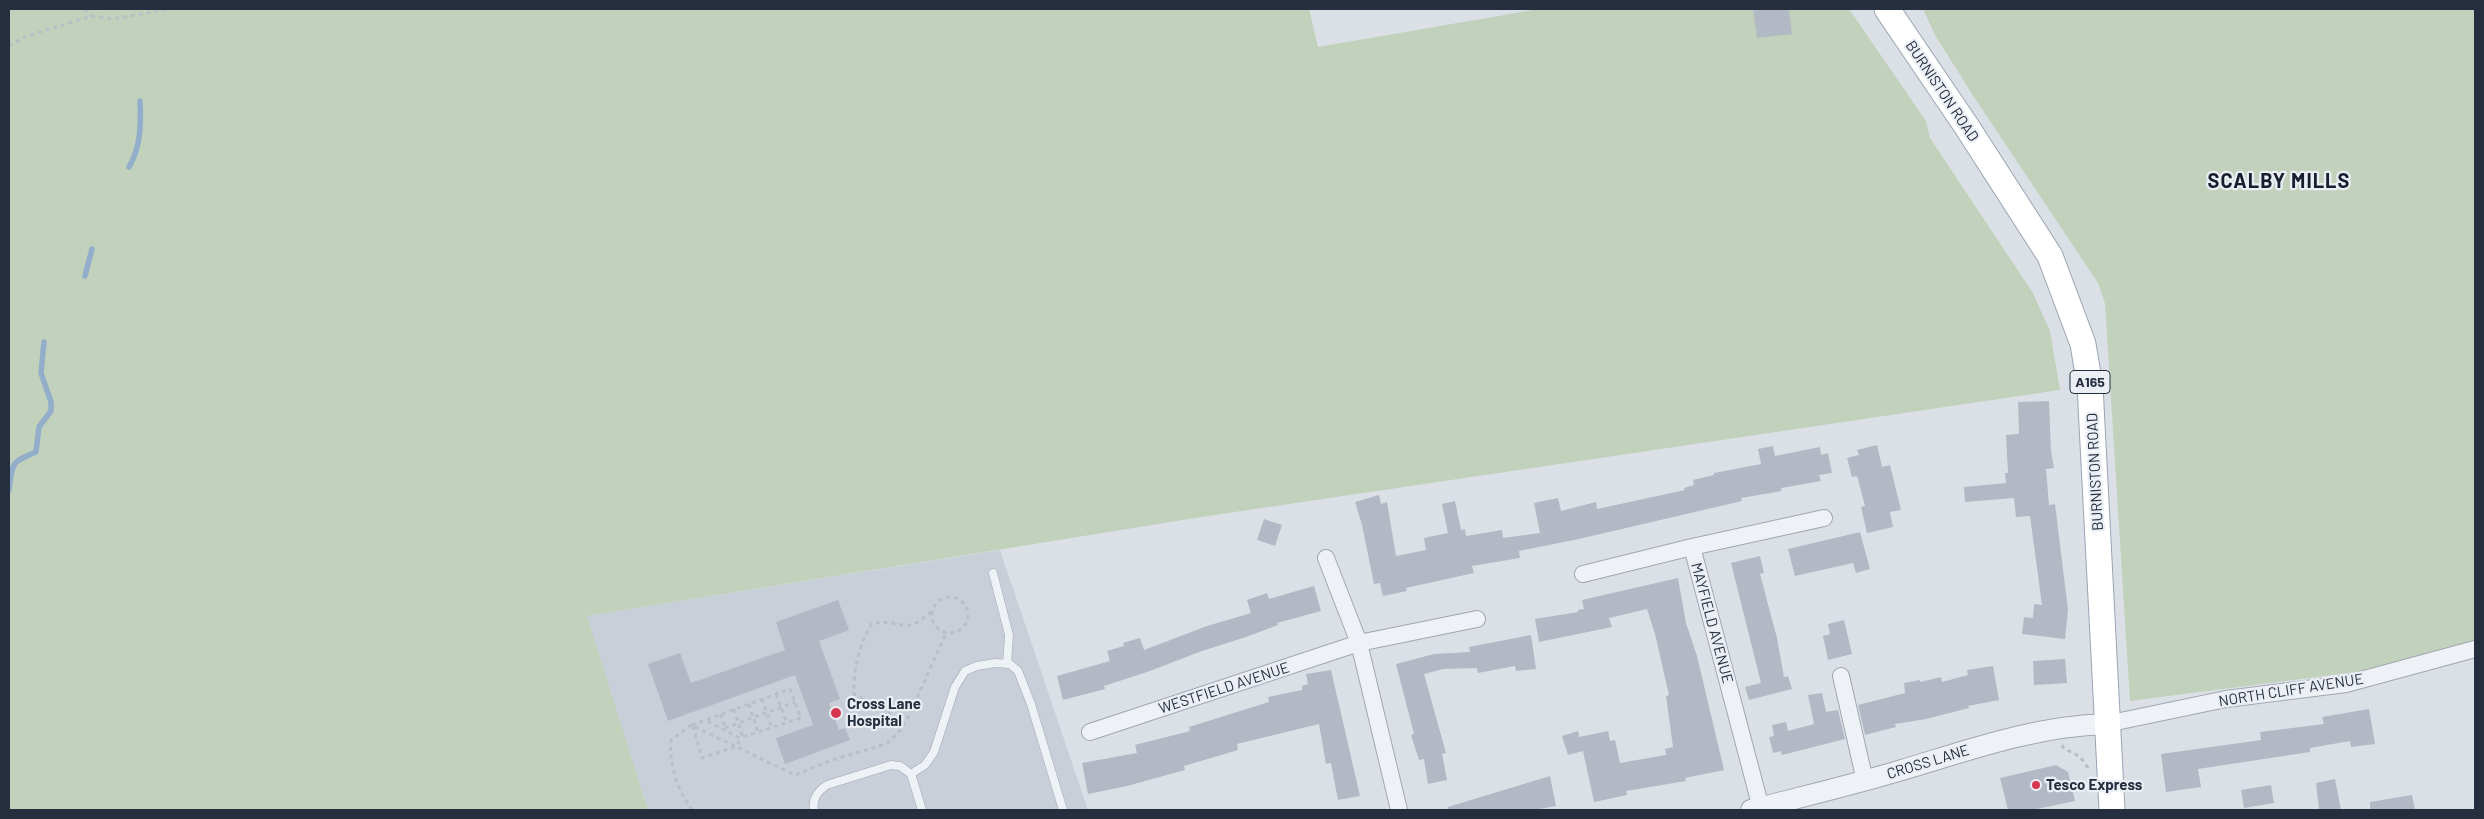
<!DOCTYPE html>
<style>
body{margin:0}
#map{position:relative;width:2484px;height:819px;overflow:hidden;background:#dbe0e7;font-family:Barlow,sans-serif}
canvas{display:block}
.frame{position:absolute;inset:0;border:10px solid #252e3e;pointer-events:none}
</style>
<div id="map">
<canvas width="2484" height="819"></canvas>
<div class="frame"></div>
</div>
<script>
const ctx = document.querySelector('canvas').getContext('2d');
ctx.lineJoin = 'round';
function fill(path, color) { ctx.fillStyle = color; ctx.fill(path, 'evenodd'); }
function strokePath(path, color, width, dash) { ctx.strokeStyle = color; ctx.lineWidth = width; ctx.lineCap = dash ? 'butt' : 'round'; ctx.setLineDash(dash || []); ctx.stroke(path); }
function write(font, color, halo, rows, align = 'center') {
  ctx.font = font + ' Barlow,sans-serif'; ctx.lineWidth = 4.5; ctx.setLineDash([]); ctx.textBaseline = 'middle'; ctx.strokeStyle = halo; ctx.fillStyle = color; for (const [text, x, y, turn = 0] of rows) {
    ctx.save(); ctx.translate(x, y); ctx.rotate((+turn || 0) * Math.PI / 180); ctx.textAlign = isNaN(turn) ? turn : align; if (halo) ctx.strokeText(text, 0, 0); ctx.fillText(text, 0, 0); ctx.restore();
  }
}
const built = new Path2D(`
 M1000,550L1088,810H648L586,616Z`);
const green = new Path2D(`
 M9,9H1309L1318,47L1539,9H1849L1926,121L1930,138L2033,293L2050,331L2060,390L1208,516L587,616L648,810H9Z
 M1923,9H2475V640L2364,671L2130,701L2105,304L2098,283L1972,94L1935,35Z`);
const stream = new Path2D(`
 M129,167C141,147 141,124 140,101
 M85,276L92,249
 M9,490C13,462 10,463 36,452L39,427L51,411V402L41,373L44,342`);
const building = new Path2D(`
 M1753,9H1789L1792,34L1757,38Z
 M2049,401L2051,451L2054,468L2046,469L2049,505L2055,504L2068,610L2065,639L2022,634L2024,617L2033,618L2034,604L2042,605L2030,516L2016,517L2014,498L1965,502L1964,487L2006,483L2005,473H2008L2006,435L2019,434L2018,402Z
 M1877,445L1882,467L1890,465L1901,510L1890,512L1893,527L1867,533L1861,507L1865,506L1857,476L1852,477L1847,458L1859,455L1857,450Z
 M1773,446L1775,456L1820,447L1821,455L1828,453L1832,473L1819,475L1821,481L1781,488L1782,491L1741,498L1742,501L1579,539L1519,551L1520,558L1472,566L1474,573L1406,588L1407,591L1383,596L1380,583L1374,584L1362,525L1355,502L1379,495L1381,504L1387,502L1396,556L1426,550L1424,538L1448,533L1442,504L1455,501L1461,530L1465,529L1466,536L1502,530L1503,538L1540,533L1534,503L1558,498L1561,511L1596,502L1597,509L1685,490L1684,488L1694,485L1693,480L1714,475V473L1761,464L1758,449Z
 M1264,519L1282,525L1275,546L1257,540Z
 M1860,532L1870,569L1856,573L1853,563L1795,576L1788,549Z
 M1760,556L1764,573L1760,574L1777,638L1784,677L1788,676L1792,689L1749,700L1745,687L1761,683L1731,563Z
 M1678,578L1686,623L1697,656L1724,770L1685,778L1686,781L1626,791L1627,795L1594,802L1583,751L1568,755L1562,736L1578,731L1579,737L1608,731L1610,741L1615,740L1620,763L1666,755L1665,749L1673,747L1666,696L1669,695L1655,634L1647,609L1609,618L1612,627L1539,642L1535,619L1578,612V610L1584,609L1582,600Z
 M1314,586L1321,611L1277,623L1278,625L1246,637L1199,652L1150,671L1104,686L1105,689L1063,700L1057,676L1110,661L1107,651L1124,646L1123,643L1140,638L1144,650L1207,626L1251,613L1247,600L1267,593L1269,599Z
 M838,600L849,630L819,641L840,699L829,703L839,730L845,728L850,740L785,764L776,738L813,725L795,675L668,721L648,664L680,653L691,683L785,650L776,622Z
 M1844,620L1852,654L1828,660L1823,636L1830,634L1828,624Z
 M1531,635L1536,669L1516,671L1515,666L1478,673L1477,668L1443,669L1424,674L1446,753L1442,754L1447,780L1428,784L1424,759L1419,760L1411,735L1414,734L1396,664L1434,654L1470,652L1469,647Z
 M2065,659L2067,683L2034,685L2033,661Z
 M1993,666L1999,700L1968,706L1969,708L1926,719L1895,724L1896,727L1865,735L1858,705L1905,693L1904,683L1920,680V682L1941,677L1942,682L1968,675L1967,670Z
 M1331,670L1360,796L1338,800L1331,763L1326,764L1319,724L1237,744L1238,750L1184,766L1185,770L1127,786L1088,794L1082,763L1137,753L1135,745L1190,731L1189,727L1269,702L1268,697L1302,690V686L1308,684L1306,674Z
 M1822,693L1826,712L1838,710L1845,739L1782,755L1781,751L1773,753L1769,737L1774,736L1772,725L1786,722L1788,731L1814,724L1808,695Z
 M2369,709L2375,744L2351,747L2350,741L2310,748V752L2198,769L2201,787L2166,792L2161,754L2261,740L2260,732L2324,724L2322,717Z
 M2056,765L2068,772L2075,801L2032,810H2008L2000,778Z
 M1550,776L1556,806L1534,810H1448V807Z
 M2335,779L2341,810H2319L2316,783Z
 M2271,785L2274,803L2244,808L2241,790Z
 M2412,795L2415,810H2370V802Z`);
const path = new Path2D(`
 M84,9L92,16
 M9,46L27,36L92,16L113,19L169,9
 M932 615a18 18 0 1 1 36 0a18 18 0 1 1-36 0Z
 M776,694L787,723
 M762,699L772,728
 M749,704L758,733
 M734,709L743,738
 M721,714L725,728
 M692,725L790,689L801,718L740,738L705,720
 M903,725L888,712L854,694C853,671 860,642 872,623C902,618 904,638 933,610
 M693,726L702,758L737,746L740,738
 M725,728L795,702
 M2062,745L2064,749C2075,753 2082,757 2088,768
 M692,810C677,789 669,766 671,740L691,725L795,775L832,760L886,744L898,733L909,716L946,633`);
const service = new Path2D(`
 M993,573L1009,635L1007,664
 M814,810C812,798 818,791 827,785L891,765L900,766L911,774
 M922,810L911,774L925,765L934,752L955,687L965,671L977,666L995,663L1010,664L1018,671L1031,704L1063,810`);
const minor = new Path2D(`
 M1692,547L1824,518
 M1326,558L1359,643L1399,810
 M1583,574L1692,547L1761,808
 M1841,676L1865,781
 M2106,724L2226,699L2346,684L2475,649
 M1090,732L1359,643L1477,619`);
const tertiary = new Path2D(`
 M1751,810C1801,797 1852,785 1902,770C1969,750 2036,726 2106,724`);
const primary = new Path2D(`
 M1887,9L1967,127L2050,256L2083,344L2090,386L2112,810`);
const markers = [
 [836,713,6,"#d63650"],
 [2036,785,5,"#d63650"]
];
const shields = [
 [2090,382,40]
];
const shieldNames = [
 ["A165",2090,382]
];
const streetNames = [
 ["BURNISTON ROAD",1942,91,56],
 ["BURNISTON ROAD",2095,472,-93],
 ["MAYFIELD AVENUE",1712,623,75],
 ["WESTFIELD AVENUE",1224,688,-18],
 ["NORTH CLIFF AVENUE",2291,690,-9],
 ["CROSS LANE",1928,762,-17]
];
const poiNames = [
 ["Cross Lane",847,704],
 ["Hospital",847,721],
 ["Tesco Express",2046,785]
];
const districtNames = [
 ["SCALBY MILLS",2279,181]
];
fill(built, '#c9cfd9');
fill(green, '#c2d1bc');
strokePath(stream, '#93aeca', 5.5);
fill(building, '#b2b9c4');
strokePath(service, '#a1a7b1', 9);
strokePath(minor, '#a1a7b1', 18);
strokePath(tertiary, '#a1a7b1', 22);
strokePath(primary, '#9aa4b3', 27);
strokePath(path, '#babec5', 3, [4, 4]);
strokePath(service, '#eef1f5', 8);
strokePath(minor, '#eef1f5', 16);
strokePath(tertiary, '#eef1f5', 20);
strokePath(primary, '#fff', 25);
for (const [x, y, r, color] of markers) { const dot = new Path2D(); dot.arc(x, y, r, 0, 2 * Math.PI); ctx.fillStyle = color; ctx.fill(dot); strokePath(dot, '#ebeff5', 2); }
for (const [x, y, w] of shields) { const box = new Path2D(); box.roundRect(x - w / 2, y - 11.5, w, 23, 4); ctx.fillStyle = '#ebeff5'; ctx.fill(box); strokePath(box, '#252e3e', 1); }
write('bold 14px', '#252e3e', null, shieldNames);
write('15px', '#252e3e', '#ebeff5', streetNames);
write('bold 15px', '#252e3e', '#ebeff5', poiNames, 'left');
ctx.letterSpacing = '1px';
write('bold 20px', '#171f2e', '#ebeff5', districtNames);
ctx.letterSpacing = '0px';
</script>
